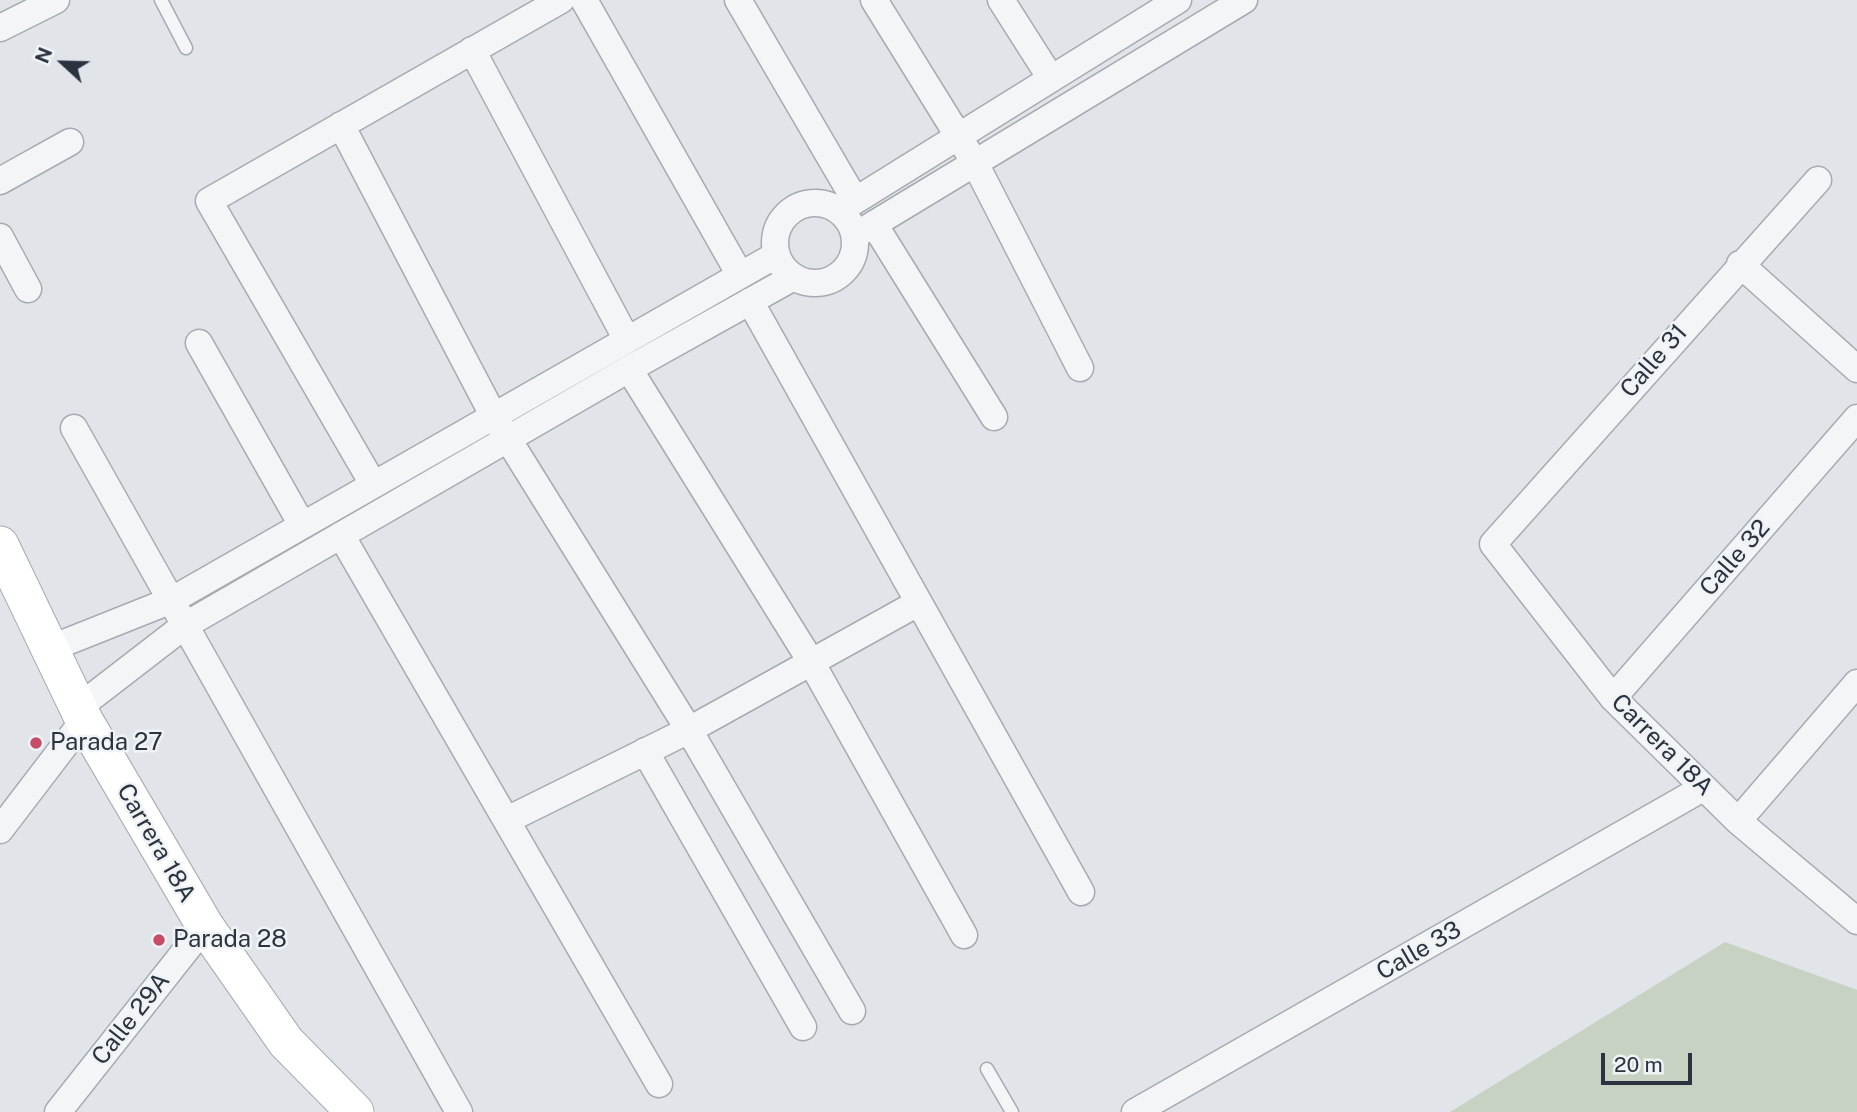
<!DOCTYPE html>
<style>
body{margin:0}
#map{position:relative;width:1857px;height:1112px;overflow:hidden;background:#e1e4e9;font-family:"Public Sans",sans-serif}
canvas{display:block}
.north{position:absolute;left:28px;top:28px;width:70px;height:70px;-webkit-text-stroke:5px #f0f3f6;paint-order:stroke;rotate:292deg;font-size:19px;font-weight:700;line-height:28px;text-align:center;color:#2a333f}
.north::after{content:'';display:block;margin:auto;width:24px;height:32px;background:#2a333f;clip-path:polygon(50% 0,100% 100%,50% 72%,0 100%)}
.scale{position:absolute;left:1601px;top:1053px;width:91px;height:32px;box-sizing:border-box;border:4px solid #2a333f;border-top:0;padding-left:9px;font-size:21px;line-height:24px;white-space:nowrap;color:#2a333f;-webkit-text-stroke:5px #f0f3f6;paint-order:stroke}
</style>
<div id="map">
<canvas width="1857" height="1112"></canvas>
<div class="north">N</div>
<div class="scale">20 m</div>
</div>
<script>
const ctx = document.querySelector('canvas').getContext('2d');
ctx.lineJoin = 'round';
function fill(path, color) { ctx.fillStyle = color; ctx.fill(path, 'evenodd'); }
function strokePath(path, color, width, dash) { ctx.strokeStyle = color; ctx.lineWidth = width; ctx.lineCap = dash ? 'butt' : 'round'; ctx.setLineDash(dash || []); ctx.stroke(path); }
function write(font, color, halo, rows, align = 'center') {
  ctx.font = font + ' "Public Sans",sans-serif'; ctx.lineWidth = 5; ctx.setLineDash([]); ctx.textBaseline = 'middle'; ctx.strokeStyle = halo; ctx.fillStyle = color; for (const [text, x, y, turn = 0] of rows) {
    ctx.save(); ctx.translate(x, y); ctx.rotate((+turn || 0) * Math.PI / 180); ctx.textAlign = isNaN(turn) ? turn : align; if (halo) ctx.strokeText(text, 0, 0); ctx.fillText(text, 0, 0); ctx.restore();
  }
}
const green = new Path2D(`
 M1725,942L1857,990V1112H1450Z`);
const lane = new Path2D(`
 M161,0L186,48
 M987,1069L1012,1112`);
const street = new Path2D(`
 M584,0L740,275
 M738,0L855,200
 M874,0L975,163L1080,368
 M1001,0L1050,77
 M0,28L56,0
 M472,50L627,340
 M341,125L493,415L689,730L852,1011
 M1818,180L1493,544L1613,698L1738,821L1857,921
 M0,181L70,142
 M775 243a40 40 0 1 1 80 0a40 40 0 1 1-80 0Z
 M840,210L1178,0
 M874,224L994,417
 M856,235L1244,0
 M0,237L28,289
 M1740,264L1857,369
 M750,301L1081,892
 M199,343L302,525
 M629,369L810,660L964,935
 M74,428L459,1112
 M373,484L209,201L561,0
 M341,535L659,1084
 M49,649L172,600L776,255
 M1613,698L1857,418
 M79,707L184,626L629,369L792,278
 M645,751L803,1027
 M507,820L689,730L918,603
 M1738,821L1857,683
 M0,830L84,720
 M58,1112L205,926
 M1135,1112L1703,788`);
const secondary = new Path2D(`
 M0,545L84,720L205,926L286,1042L355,1112`);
const markers = [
 [36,743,7,"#c64d65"],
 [159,940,7,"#c64d65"]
];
const streetNames = [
 ["Calle 31",1654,361,-49],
 ["Calle 32",1735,558,-49],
 ["Carrera 18A",1662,745,45],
 ["Carrera 18A",156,843,60],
 ["Calle 33",1419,951,-30],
 ["Calle 29A",131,1019,-52]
];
const poiNames = [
 ["Parada 27",50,743],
 ["Parada 28",173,940]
];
fill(green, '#c7d2c2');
strokePath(lane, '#a6abb3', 15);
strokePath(street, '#a6abb3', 29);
strokePath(secondary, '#a6abb3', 39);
strokePath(lane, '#f3f5f7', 12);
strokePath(street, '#f3f5f7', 26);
strokePath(secondary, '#fff', 37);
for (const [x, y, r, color] of markers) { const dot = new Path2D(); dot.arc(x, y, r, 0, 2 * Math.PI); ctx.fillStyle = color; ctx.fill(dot); strokePath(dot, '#f0f3f6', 2.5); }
write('24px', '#2a333f', '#f0f3f6', streetNames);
write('24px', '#2a333f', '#f0f3f6', poiNames, 'left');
</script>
